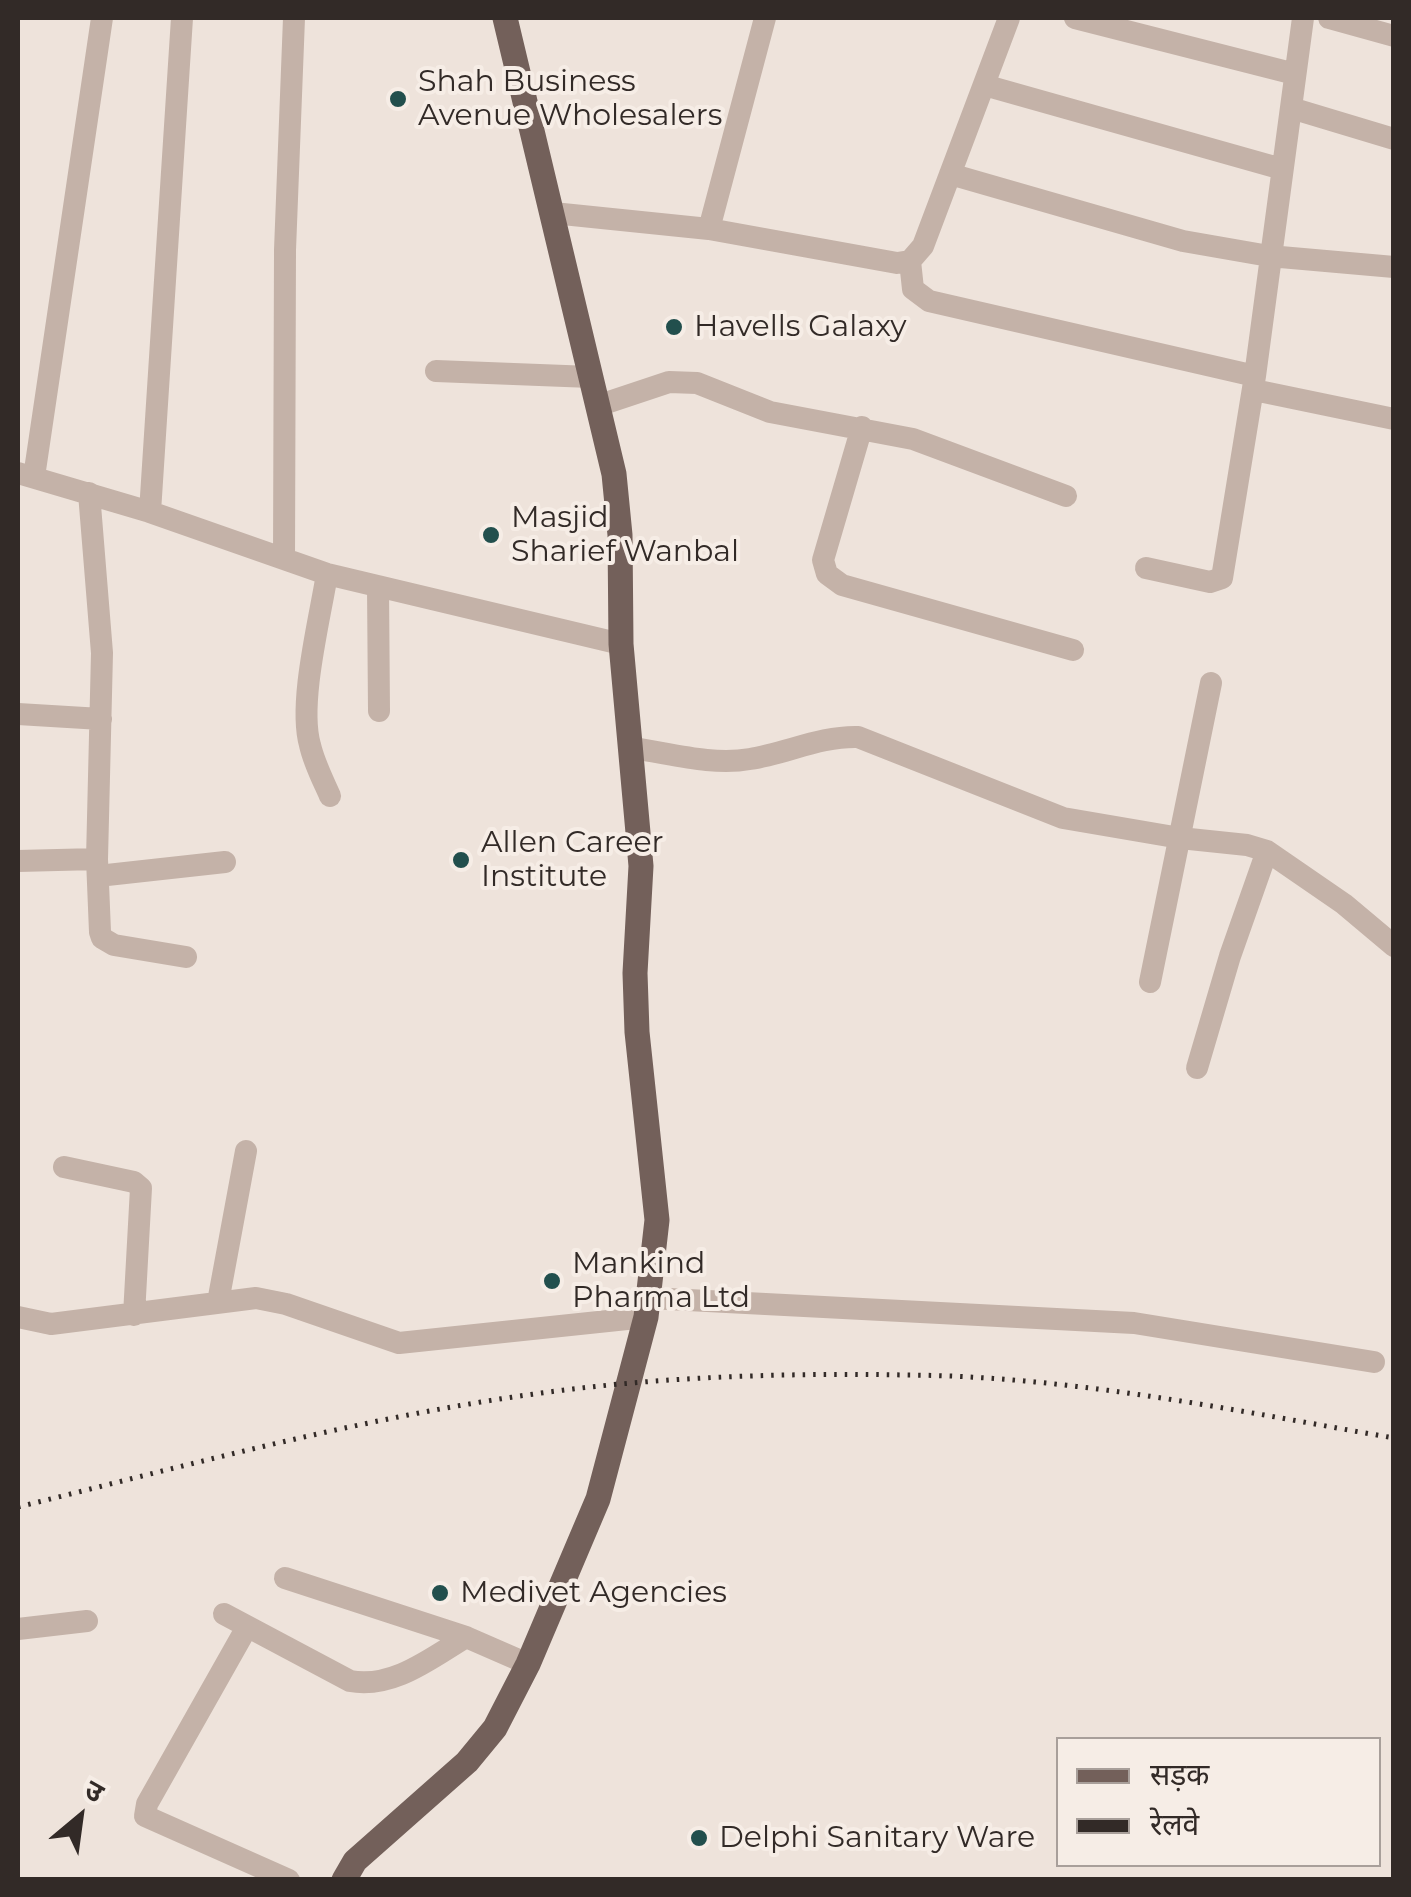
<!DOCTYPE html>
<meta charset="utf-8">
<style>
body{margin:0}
#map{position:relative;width:1411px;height:1897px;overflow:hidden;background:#eee3db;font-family:Montserrat,"Noto Sans Devanagari",sans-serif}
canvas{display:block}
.frame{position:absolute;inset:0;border:20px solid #322a27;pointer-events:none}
.legend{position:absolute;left:1056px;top:1737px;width:325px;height:130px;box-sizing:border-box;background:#f6ede6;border:2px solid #a89f9a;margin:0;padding:12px 18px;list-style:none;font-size:30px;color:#322a27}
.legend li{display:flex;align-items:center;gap:20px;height:50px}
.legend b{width:50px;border:2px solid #a89f9a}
.north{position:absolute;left:30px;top:1767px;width:100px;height:100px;-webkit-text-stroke:8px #f6ede6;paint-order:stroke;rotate:29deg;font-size:28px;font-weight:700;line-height:40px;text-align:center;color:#322a27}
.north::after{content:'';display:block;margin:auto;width:35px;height:45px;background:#322a27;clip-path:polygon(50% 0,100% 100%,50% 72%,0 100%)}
</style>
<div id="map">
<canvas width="1411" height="1897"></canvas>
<div class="frame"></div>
<ul class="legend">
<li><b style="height:12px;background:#73605a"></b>सड़क</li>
<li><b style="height:12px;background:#322a27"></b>रेलवे</li>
</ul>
<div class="north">उ</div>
</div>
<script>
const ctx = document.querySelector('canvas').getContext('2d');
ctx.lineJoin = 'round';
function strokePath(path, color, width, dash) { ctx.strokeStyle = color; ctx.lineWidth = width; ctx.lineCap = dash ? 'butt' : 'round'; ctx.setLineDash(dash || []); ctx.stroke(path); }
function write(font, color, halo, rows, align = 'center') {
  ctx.font = font + ' Montserrat,sans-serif'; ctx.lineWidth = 8; ctx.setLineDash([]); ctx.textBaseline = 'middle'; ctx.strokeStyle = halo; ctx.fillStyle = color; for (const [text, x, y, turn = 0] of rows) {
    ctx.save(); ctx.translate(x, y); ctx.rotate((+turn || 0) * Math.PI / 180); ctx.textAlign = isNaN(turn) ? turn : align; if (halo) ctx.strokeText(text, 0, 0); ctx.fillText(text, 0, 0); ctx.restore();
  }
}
const minor = new Path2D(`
 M1075,18L1295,74
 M1329,18L1394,36
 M984,85L1282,169
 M1291,108L1394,139
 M950,174L1183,241L1269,256L1394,267
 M553,213L709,229L897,263L910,261L923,246L1009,18
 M709,229L765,18
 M910,261L913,289L929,301L1255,376L1303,18
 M436,371L591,377
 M1254,390L1394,419
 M597,406L669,382L697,383L770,412L913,439L1066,496
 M862,427L823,560L827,574L842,585L1073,650
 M18,473L150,512L327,574L621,644
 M34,477L102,18
 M89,493L102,653L97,859L100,932L102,938L114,945L186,957
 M150,512L182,18
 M284,558L285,250L294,18
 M1146,568L1210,582L1222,578L1255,376
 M327,574C320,618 298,704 310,745C314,763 323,780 330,796
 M378,587L379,711
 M18,714L101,719
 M632,748C669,753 712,766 750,759C787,753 821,736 858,737L1063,818L1180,838L1247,845L1267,851L1344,904L1394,946
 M18,861L97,859
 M98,876L225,862
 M1150,982L1211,683
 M1197,1068L1230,956L1267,851
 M64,1167L134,1182L141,1188L134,1315
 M649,1298L1134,1323L1374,1362
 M218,1302L246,1151
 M18,1317L51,1324L256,1298L286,1304L399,1343L646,1317
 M285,1578L466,1637L528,1664
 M224,1614L350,1681C393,1689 431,1658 466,1637
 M247,1627L147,1804L145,1816L289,1880
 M18,1629L87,1621`);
const major = new Path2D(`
 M344,1880L355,1861L467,1762L495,1728L528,1664L598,1499L646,1317L657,1220L637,1032L635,973L641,866L621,644L620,535L614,474L505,18`);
const rail = new Path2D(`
 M18,1507C201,1462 385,1411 573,1389C682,1376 796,1373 906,1375C1070,1376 1232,1410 1394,1438`);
const markers = [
 [398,99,10,"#224f4d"],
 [674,327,10,"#224f4d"],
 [491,535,10,"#224f4d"],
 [461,860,10,"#224f4d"],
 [552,1281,10,"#224f4d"],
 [440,1593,10,"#224f4d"],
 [699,1838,10,"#224f4d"]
];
const poiNames = [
 ["Shah Business",418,82],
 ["Avenue Wholesalers",418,116],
 ["Havells Galaxy",694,327],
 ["Masjid",511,518],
 ["Sharief Wanbal",511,552],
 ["Allen Career",481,843],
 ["Institute",481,877],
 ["Mankind",572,1264],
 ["Pharma Ltd",572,1298],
 ["Medivet Agencies",460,1593],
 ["Delphi Sanitary Ware",719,1838]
];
strokePath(minor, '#c4b2a8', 22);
strokePath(major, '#73605a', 25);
strokePath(rail, '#322a27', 5, [2.5, 8]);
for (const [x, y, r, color] of markers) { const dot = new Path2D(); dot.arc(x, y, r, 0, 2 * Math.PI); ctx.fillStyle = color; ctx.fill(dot); strokePath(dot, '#f6ede6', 4); }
write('30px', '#322a27', '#f6ede6', poiNames, 'left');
</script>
